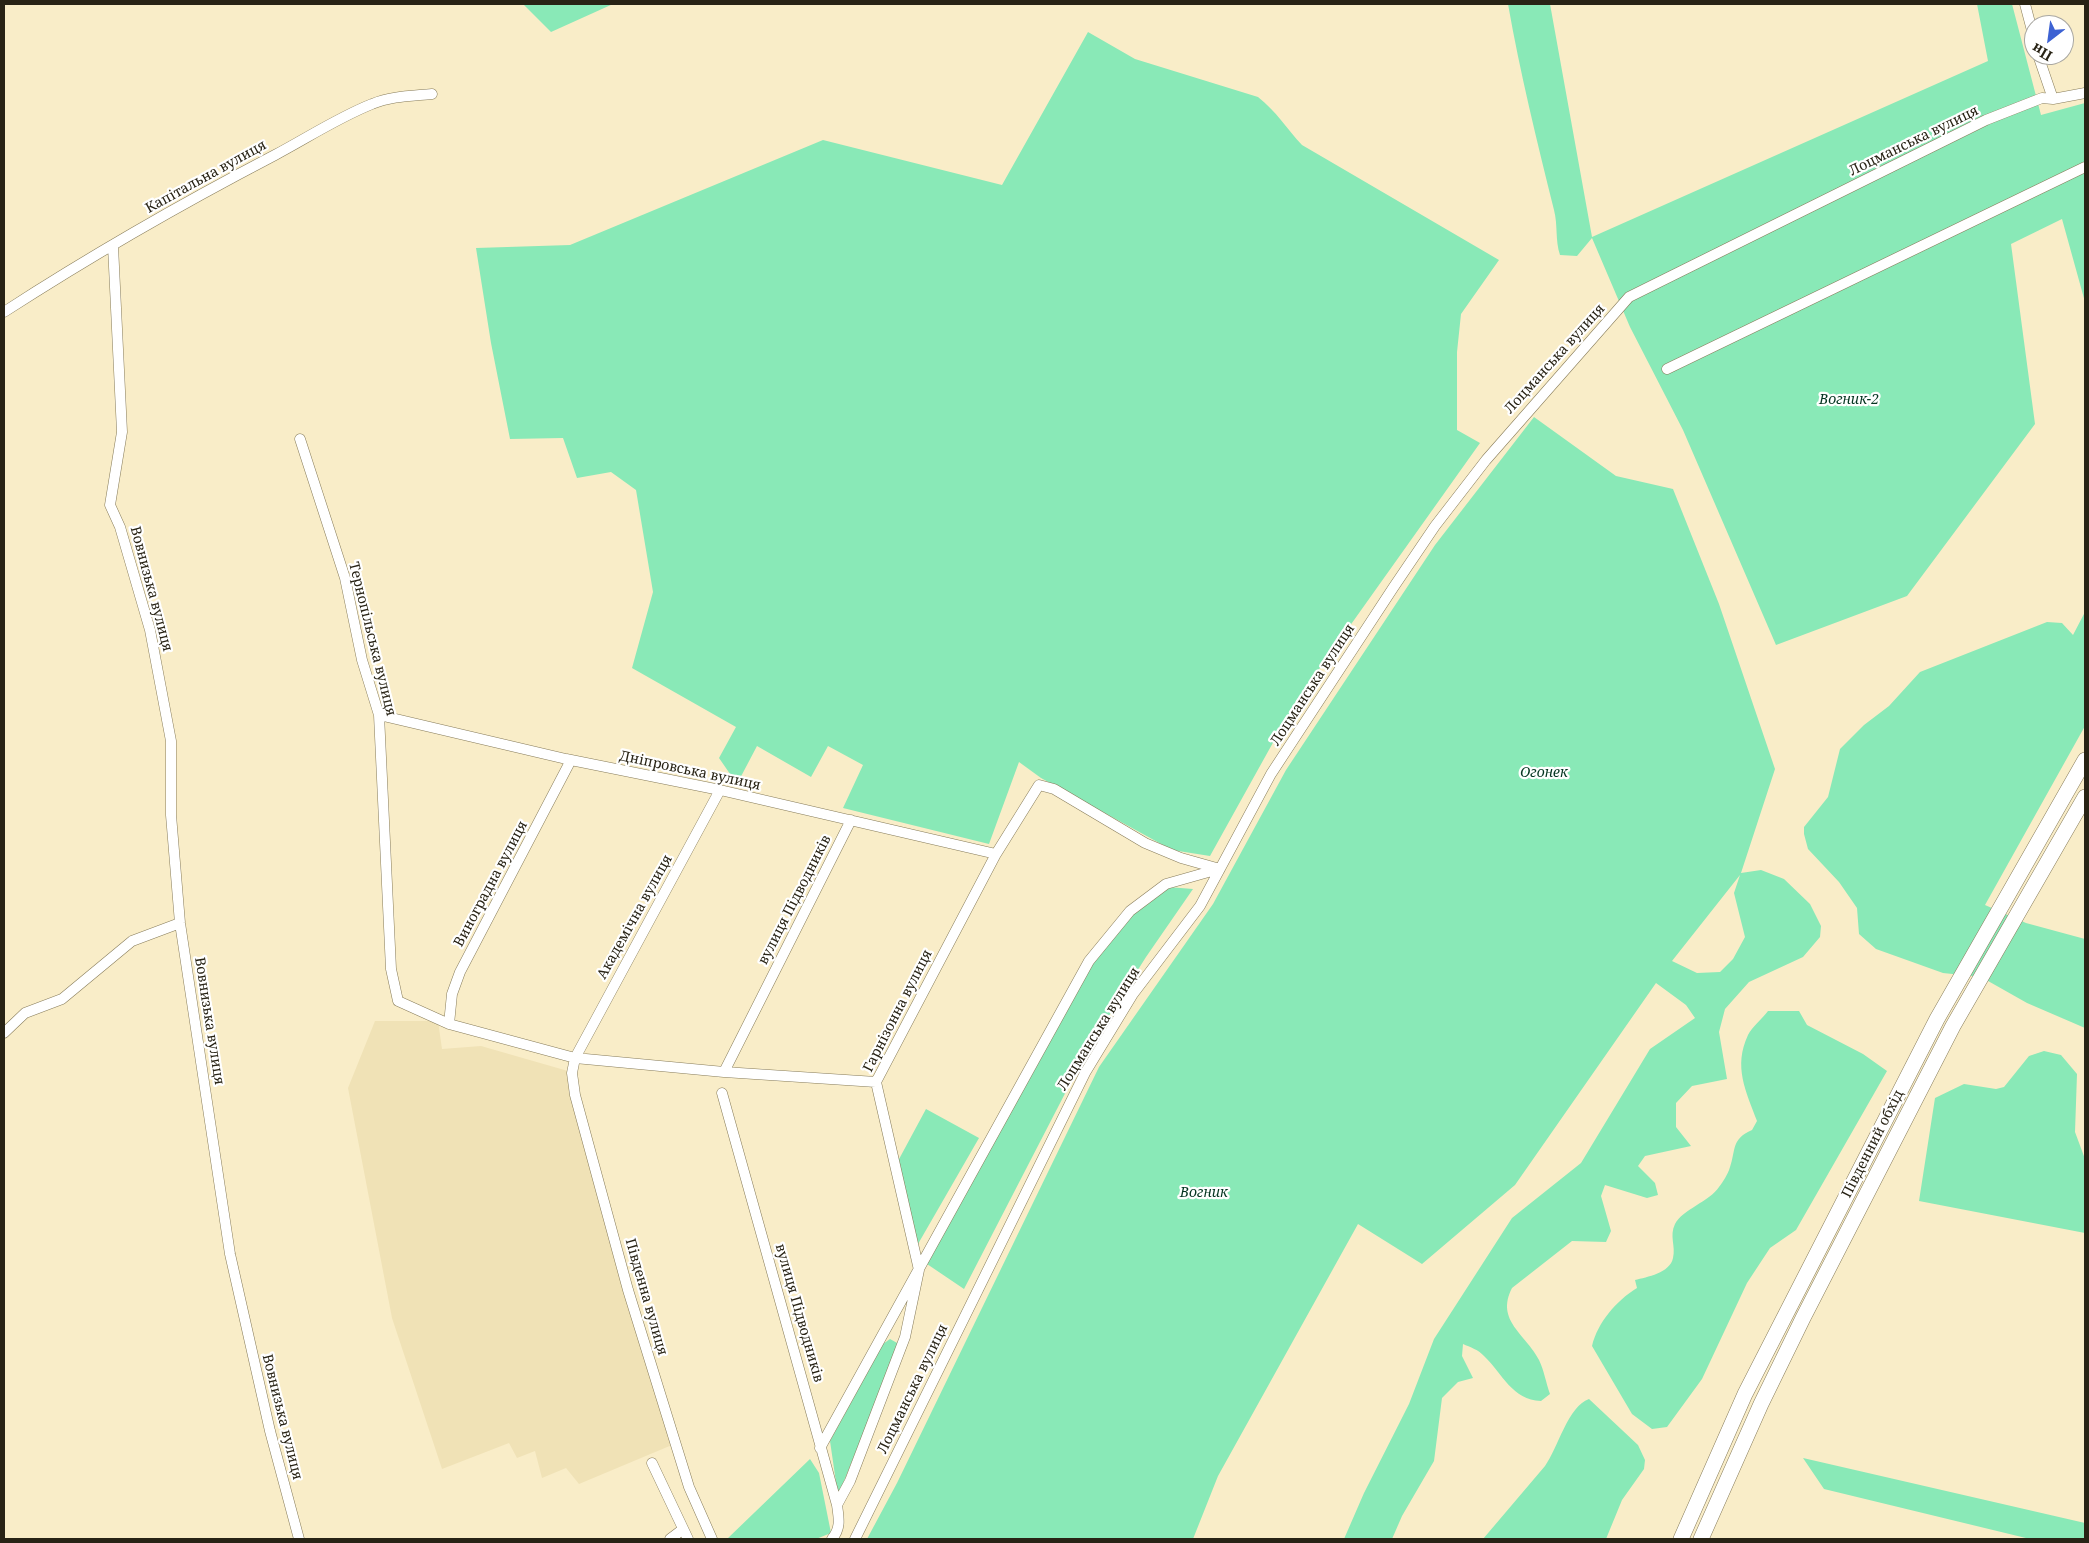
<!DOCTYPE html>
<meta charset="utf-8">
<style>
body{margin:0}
#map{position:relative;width:2089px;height:1543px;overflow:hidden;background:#f9edc8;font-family:"Noto Serif",serif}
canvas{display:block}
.frame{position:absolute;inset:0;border:5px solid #282315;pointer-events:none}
.north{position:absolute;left:2024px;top:15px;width:50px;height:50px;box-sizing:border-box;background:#fff;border:1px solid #a9a7a1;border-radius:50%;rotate:210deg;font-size:14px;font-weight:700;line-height:20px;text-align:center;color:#282315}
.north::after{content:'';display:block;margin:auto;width:18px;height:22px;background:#3d62d3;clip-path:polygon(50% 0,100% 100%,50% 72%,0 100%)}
</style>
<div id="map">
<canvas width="2089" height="1543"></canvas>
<div class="frame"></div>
<div class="north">Пн</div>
</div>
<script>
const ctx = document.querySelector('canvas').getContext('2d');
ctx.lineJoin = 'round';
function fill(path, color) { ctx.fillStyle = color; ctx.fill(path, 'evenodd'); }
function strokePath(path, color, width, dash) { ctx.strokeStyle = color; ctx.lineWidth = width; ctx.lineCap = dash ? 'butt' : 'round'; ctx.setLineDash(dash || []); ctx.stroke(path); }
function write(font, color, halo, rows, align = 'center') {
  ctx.font = font + ' "Noto Serif",serif'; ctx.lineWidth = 4.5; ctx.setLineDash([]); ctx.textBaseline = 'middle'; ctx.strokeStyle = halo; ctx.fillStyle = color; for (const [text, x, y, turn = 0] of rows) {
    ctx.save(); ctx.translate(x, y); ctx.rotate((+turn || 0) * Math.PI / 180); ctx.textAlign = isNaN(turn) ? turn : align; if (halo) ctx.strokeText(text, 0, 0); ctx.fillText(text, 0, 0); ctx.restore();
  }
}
const built = new Path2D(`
 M375,1021H438L442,1049L481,1046L568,1071L672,1445L579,1484L566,1468L542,1478L535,1451L517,1458L509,1443L442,1469L392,1318L348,1088Z`);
const green = new Path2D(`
 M523,4H613L551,32Z
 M1508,4H1550L1592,237L1988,61L1977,4H2012L2041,115L2085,103V302L2062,219L2011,244L2035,424L1907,596L1776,645L1683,430L1630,327L1592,238L1577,256L1560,255C1555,240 1558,225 1554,210C1537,141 1520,73 1508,4Z
 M1088,32L1135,59L1258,97C1276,111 1287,129 1302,145L1499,260L1461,314L1457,352V430L1480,443L1295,703L1210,856L1172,850L1041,778L1019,762L989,844L843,808L863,765L828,746L811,777L757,746L737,784L719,758L736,727L632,668L653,592L636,490L611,472L577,478L563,438L510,439L491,343L476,248L570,245L823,140L1002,185Z
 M1534,417L1616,476L1673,489L1719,604L1775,769L1741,873L1761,870L1784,879L1810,904L1821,926L1820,937L1803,957L1749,982L1725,1009L1719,1032L1727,1079L1692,1086L1676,1103V1127L1691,1146L1645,1156L1638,1166L1655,1183L1658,1195L1647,1198L1605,1185L1601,1196L1611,1231L1606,1242L1572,1241L1512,1288C1495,1321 1526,1334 1539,1360C1544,1370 1546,1383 1550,1394L1541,1401C1512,1400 1503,1374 1484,1356C1479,1350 1470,1347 1463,1344L1462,1356L1473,1378L1458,1382L1442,1398L1434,1461L1402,1516L1392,1539H1344L1364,1493L1409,1404L1434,1339L1512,1218L1581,1163L1650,1049L1695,1018L1686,1005L1656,983L1515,1185L1422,1264L1358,1224L1218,1476L1193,1539H867L897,1483L1099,1067L1213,904L1286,770L1435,545ZM1740,875L1734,893L1745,937L1733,959L1720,972L1697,973L1672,961Z
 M2085,612V726L1985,905L2026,923L2085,939V1028L2027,1003L1981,977L1943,973L1876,949L1859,934L1857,908L1839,882L1808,849L1804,834V827L1828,797L1840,749L1864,725L1889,706L1920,672L2047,622L2062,623L2073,635Z
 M1168,887L1193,889L1146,957L1088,1049L964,1289L927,1264L1092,965L1133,914Z
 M1768,1011H1799L1807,1025L1863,1054L1887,1071L1796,1230L1770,1248L1747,1283L1702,1379L1667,1427L1652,1429L1632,1414L1592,1346C1598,1322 1616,1301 1637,1288L1635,1280C1647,1277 1670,1273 1673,1258C1676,1246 1669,1236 1675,1224C1682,1210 1710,1201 1719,1187C1723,1182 1728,1174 1730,1167C1736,1150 1731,1139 1752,1130L1757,1121C1746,1091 1733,1067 1748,1035C1752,1027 1762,1019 1768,1011Z
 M2044,1051L2061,1055L2077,1074L2075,1132L2085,1159V1233L1919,1201L1935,1098L1964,1084L1996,1089L2004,1087L2029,1056Z
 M926,1109L979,1138L918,1244L898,1161Z
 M890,1339L899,1344L838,1496L830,1441L883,1344Z
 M1589,1399L1638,1445L1645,1460L1644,1469L1622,1500L1606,1539H1483L1545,1466C1558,1448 1568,1406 1589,1399Z
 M1803,1458L2085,1523V1539H2030L1824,1489Z
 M810,1459L819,1473L831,1533L816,1539H727Z`);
const minor = new Path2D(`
 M2025,4L2034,38
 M2038,55L2053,99L2085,93
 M113,246L122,432L110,505L120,527L150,630L171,741V815L180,923L230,1254L270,1431L299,1539
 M4,312C92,255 183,203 275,155C307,138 339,117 372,104C391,96 412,96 432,94
 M1667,369L2085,167
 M300,439L345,578L362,660L379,715L391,969L398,1001L449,1024L575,1058L724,1072L876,1082
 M379,715L566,759L720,790L996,854
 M449,1024L452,994L460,972L571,760
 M4,1033L25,1013L62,999L132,941L180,923
 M724,1072L851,820
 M722,1093L837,1505C839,1519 841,1528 832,1539
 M820,1448L1089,961L1130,911L1166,884L1219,869
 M652,1463L688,1539
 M837,1505L850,1481L905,1337L919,1270L876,1082L996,854L1039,785L1054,789L1145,843L1181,858L1220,869
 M670,1539L682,1530
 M712,1539L689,1487L628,1290L575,1095L572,1073L575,1058L720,790
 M855,1539L1085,1073L1133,994L1200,906L1271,774L1393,588L1435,526L1486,460L1629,297L1986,120L2042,98L2053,99`);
const primary = new Path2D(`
 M1681,1539L1745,1394L1937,1019L2085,760
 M1701,1539L1761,1404L1803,1318L1953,1026L2085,797`);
const streetNames = [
 ["Лоцманська вулиця",1914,141,-26],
 ["Капітальна вулиця",206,177,-29],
 ["Лоцманська вулиця",1555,359,-48],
 ["Вовнизька вулиця",151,589,75],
 ["Тернопільська вулиця",372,639,76],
 ["Лоцманська вулиця",1313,685,-57],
 ["Дніпровська вулиця",690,771,12],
 ["Виноградна вулиця",491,884,-62],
 ["вулиця Підводників",795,900,-63],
 ["Академічна вулиця",635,917,-61],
 ["Гарнізонна вулиця",898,1011,-63],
 ["Вовнизька вулиця",209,1021,81],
 ["Лоцманська вулиця",1099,1029,-58],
 ["Південний обхід",1873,1144,-63],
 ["Південна вулиця",646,1297,74],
 ["вулиця Підводників",799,1313,74],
 ["Лоцманська вулиця",913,1389,-64],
 ["Вовнизька вулиця",282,1417,76]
];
const parkNames = [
 ["Вогник-2",1849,400],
 ["Огонек",1544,773],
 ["Вогник",1204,1193]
];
fill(built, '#f0e2b6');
fill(green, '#89e9b7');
strokePath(minor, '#877c5a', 11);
strokePath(primary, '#877c5a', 16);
strokePath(minor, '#fff', 10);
strokePath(primary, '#fff', 15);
write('14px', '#282315', '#fff', streetNames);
write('italic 14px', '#053521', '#fff', parkNames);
</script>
